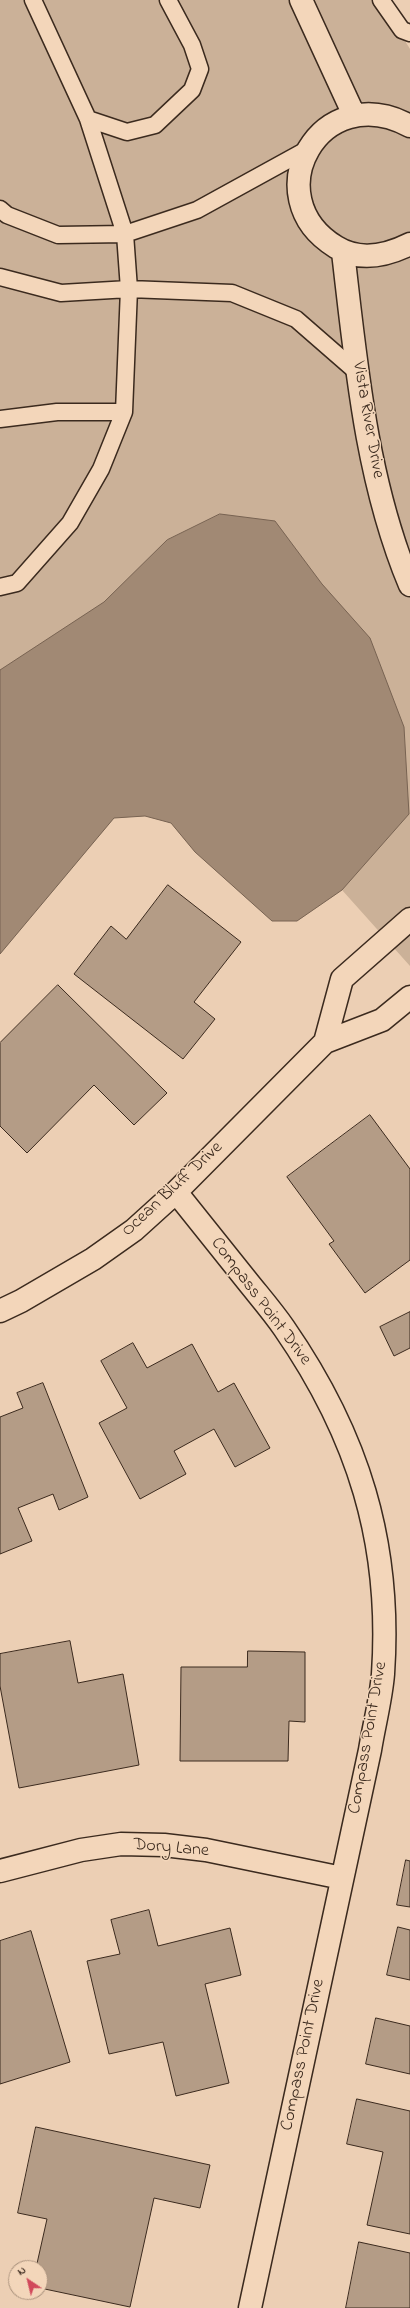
<!DOCTYPE html>
<style>
body{margin:0}
#map{position:relative;width:410px;height:2308px;overflow:hidden;background:#eccfb4;font-family:"Indie Flower",sans-serif}
canvas{display:block}
.north{position:absolute;left:8px;top:2260px;width:40px;height:40px;box-sizing:border-box;background:#f3d6ba;border:1px solid #a9917c;border-radius:50%;rotate:325deg;font-size:11px;font-weight:700;line-height:16px;text-align:center;color:#3b2a1e}
.north::after{content:'';display:block;margin:auto;width:14px;height:18px;background:#d1495b;clip-path:polygon(50% 0,100% 100%,50% 72%,0 100%)}
</style>
<div id="map">
<canvas width="410" height="2308"></canvas>
<div class="north">N</div>
</div>
<script>
const ctx = document.querySelector('canvas').getContext('2d');
ctx.lineJoin = 'round';
function fill(path, color) { ctx.fillStyle = color; ctx.fill(path, 'evenodd'); }
function strokePath(path, color, width, dash) { ctx.strokeStyle = color; ctx.lineWidth = width; ctx.lineCap = dash ? 'butt' : 'round'; ctx.setLineDash(dash || []); ctx.stroke(path); }
function write(font, color, halo, rows, align = 'center') {
  ctx.font = font + ' "Indie Flower",sans-serif'; ctx.lineWidth = 3; ctx.setLineDash([]); ctx.textBaseline = 'middle'; ctx.strokeStyle = halo; ctx.fillStyle = color; for (const [text, x, y, turn = 0] of rows) {
    ctx.save(); ctx.translate(x, y); ctx.rotate((+turn || 0) * Math.PI / 180); ctx.textAlign = isNaN(turn) ? turn : align; if (halo) ctx.strokeText(text, 0, 0); ctx.fillText(text, 0, 0); ctx.restore();
  }
}
const green = new Path2D(`
 M0,0H380L410,49V966L342,890L297,921H272L195,852L171,823L145,816L114,818L0,954Z`);
const water = new Path2D(`
 M220,514L275,521L322,584L370,638L404,727L409,814L342,890L297,921H272L195,852L171,823L145,816L114,818L0,954V670L104,602L167,540Z`);
const building = new Path2D(`
 M168,885L241,942L194,1002L215,1019L183,1059L74,974L111,926L126,939Z
 M58,985L167,1093L134,1125L94,1085L27,1153L0,1126V1043Z
 M370,1115L410,1169V1260L365,1293L329,1244L334,1241L287,1177Z
 M410,1312V1348L394,1356L380,1327Z
 M133,1343L147,1368L192,1344L218,1392L234,1383L270,1448L235,1467L214,1429L174,1451L186,1474L140,1499L99,1423L127,1408L101,1361Z
 M43,1383L88,1497L59,1510L53,1494L18,1508L32,1541L0,1554V1417L23,1408L17,1393Z
 M70,1641L78,1683L123,1674L139,1765L19,1788L0,1686V1654Z
 M248,1651L305,1652V1722L289,1721L288,1761H180L181,1667H247Z
 M406,1860L410,1861V1907L397,1905Z
 M149,1910L158,1946L230,1928L241,1975L205,1984L229,2083L176,2096L163,2042L109,2054L87,1961L120,1954L111,1920Z
 M398,1927L410,1930V1980L387,1975Z
 M31,1931L70,2062L0,2084V1941Z
 M376,2018L410,2026V2074L366,2064Z
 M357,2099L410,2111V2234L367,2225L383,2152L347,2144Z
 M36,2127L210,2165L200,2208L154,2198L130,2307L40,2288V2268H36L47,2219L18,2213Z
 M359,2242L410,2253V2308H346Z`);
const service = new Path2D(`
 M381,0L402,30L410,33
 M88,119L127,132L155,125L192,90L200,69L192,45L168,0
 M0,209L7,215L58,235L125,234L197,210L308,149
 M0,277L61,293L129,289L232,293L296,319L358,373
 M0,419L57,412H124
 M0,587L17,583L70,523L101,469L124,412L129,289L125,234L88,119L33,0`);
const minor = new Path2D(`
 M301,0L354,115
 M410,126C320,77 254,197 336,247C360,262 386,256 410,244
 M343,252C356,363 366,480 410,585
 M325,1042L342,979L410,919
 M176,1192C200,1222 224,1252 248,1282C260,1297 273,1312 284,1328C358,1435 392,1543 383,1674C381,1699 374,1725 370,1750L250,2308
 M0,1311L21,1301L93,1259L134,1230L176,1192L325,1042L382,1020L410,997
 M0,1871L81,1850L121,1844L164,1845L206,1850L342,1878`);
const streetNames = [
 ["Vista River Drive",367,420,80],
 ["Ocean Bluff Drive",173,1190,-43],
 ["Compass Point Drive",260,1302,53],
 ["Compass Point Drive",369,1738,-80],
 ["Dory Lane",171,1849,5],
 ["Compass Point Drive",304,2055,-78]
];
fill(green, '#cbb198');
fill(water, '#a18974');
strokePath(water, '#786352', 1);
fill(building, '#b49c86');
strokePath(building, '#3b2a1e', 1);
strokePath(service, '#3b2a1e', 19);
strokePath(minor, '#3b2a1e', 25);
strokePath(service, '#f3d6ba', 16);
strokePath(minor, '#f3d6ba', 22);
write('18px', '#3b2a1e', '#f3d6ba', streetNames);
</script>
